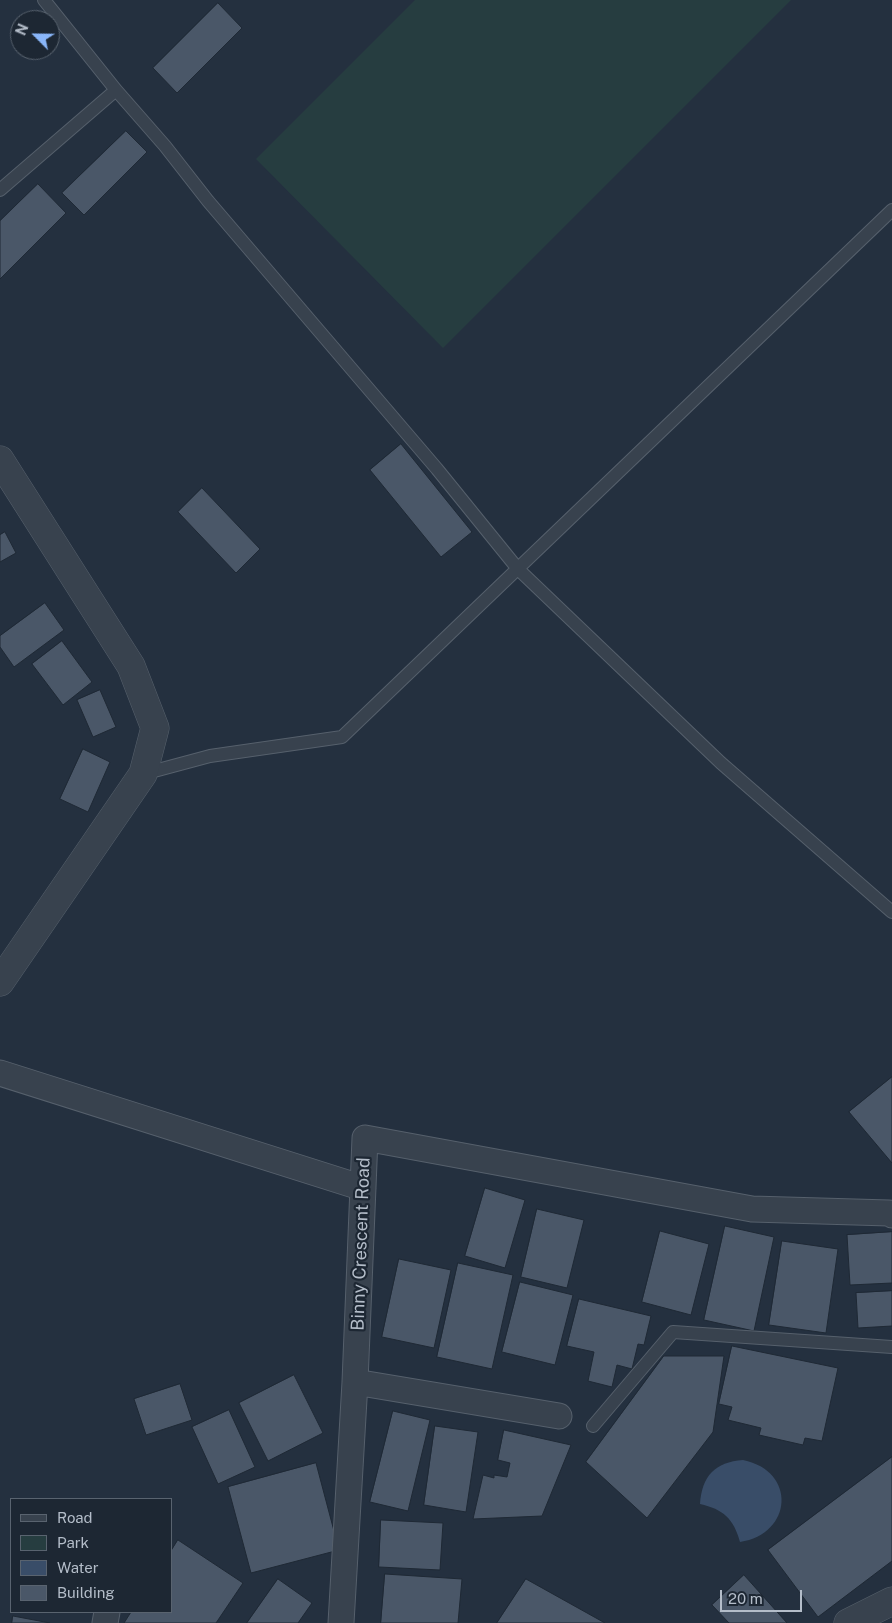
<!DOCTYPE html>
<style>
body{margin:0}
#map{position:relative;width:892px;height:1623px;overflow:hidden;background:#24303f;font-family:"Public Sans",sans-serif}
canvas{display:block}
.legend{position:absolute;left:10px;top:1498px;width:162px;height:115px;box-sizing:border-box;background:#1d2733;border:1px solid #59636f;margin:0;padding:6px 9px;list-style:none;font-size:15px;color:#b4bdc9}
.legend li{display:flex;align-items:center;gap:10px;height:25px}
.legend b{width:25px;border:1px solid #59636f}
.north{position:absolute;left:10px;top:10px;width:50px;height:50px;box-sizing:border-box;background:#1d2733;border:1px solid #59636f;border-radius:50%;rotate:293deg;font-size:14px;font-weight:700;line-height:20px;text-align:center;color:#b4bdc9}
.north::after{content:'';display:block;margin:auto;width:18px;height:22px;background:#89b6f9;clip-path:polygon(50% 0,100% 100%,50% 72%,0 100%)}
.scale{position:absolute;left:720px;top:1590px;width:82px;height:22px;box-sizing:border-box;border:2px solid #b4bdc9;border-top:0;padding-left:6px;font-size:15px;line-height:18px;white-space:nowrap;color:#b4bdc9;-webkit-text-stroke:4px #1d2733;paint-order:stroke}
</style>
<div id="map">
<canvas width="892" height="1623"></canvas>
<ul class="legend">
<li><b style="height:6px;background:#38424e"></b>Road</li>
<li><b style="height:14px;background:#263d40"></b>Park</li>
<li><b style="height:14px;background:#394d68"></b>Water</li>
<li><b style="height:14px;background:#4a5768"></b>Building</li>
</ul>
<div class="north">N</div>
<div class="scale">20 m</div>
</div>
<script>
const ctx = document.querySelector('canvas').getContext('2d');
ctx.lineJoin = 'round';
function fill(path, color) { ctx.fillStyle = color; ctx.fill(path, 'evenodd'); }
function strokePath(path, color, width, dash) { ctx.strokeStyle = color; ctx.lineWidth = width; ctx.lineCap = dash ? 'butt' : 'round'; ctx.setLineDash(dash || []); ctx.stroke(path); }
function write(font, color, halo, rows, align = 'center') {
  ctx.font = font + ' "Public Sans",sans-serif'; ctx.lineWidth = 4.5; ctx.setLineDash([]); ctx.textBaseline = 'middle'; ctx.strokeStyle = halo; ctx.fillStyle = color; for (const [text, x, y, turn = 0] of rows) {
    ctx.save(); ctx.translate(x, y); ctx.rotate((+turn || 0) * Math.PI / 180); ctx.textAlign = isNaN(turn) ? turn : align; if (halo) ctx.strokeText(text, 0, 0); ctx.fillText(text, 0, 0); ctx.restore();
  }
}
const green = new Path2D(`
 M415,0H791L443,348L256,159Z`);
const water = new Path2D(`
 M743,1460C797,1471 793,1534 740,1542C734,1519 723,1509 700,1504C702,1476 715,1462 743,1460Z`);
const building = new Path2D(`
 M218,3L242,28L177,93L153,68Z
 M126,131L147,152L84,215L62,193Z
 M38,184L66,213L0,279V221Z
 M401,444L472,532L441,557L370,470Z
 M202,488L260,549L236,573L178,512Z
 M5,532L16,553L0,562V535Z
 M45,603L64,630L14,667L0,647V636Z
 M62,641L92,682L63,705L32,664Z
 M100,690L116,727L93,737L77,700Z
 M83,749L110,762L88,812L60,799Z
 M892,1077V1163L849,1112Z
 M485,1188L525,1200L505,1268L465,1256Z
 M537,1209L584,1220L567,1288L521,1277Z
 M725,1226L774,1237L754,1331L704,1320Z
 M660,1231L709,1244L691,1315L642,1302Z
 M892,1232V1283L850,1285L847,1235Z
 M782,1241L838,1249L826,1333L769,1325Z
 M399,1259L451,1270L434,1348L382,1337Z
 M458,1263L513,1275L492,1369L437,1357Z
 M520,1282L573,1295L555,1365L502,1352Z
 M892,1291V1326L858,1328L856,1293Z
 M579,1299L651,1316L644,1345L638,1344L632,1369L617,1365L612,1387L588,1381L594,1352L567,1346Z
 M732,1346L838,1368L822,1441L805,1438L803,1445L759,1435L761,1428L728,1420L732,1407L719,1404Z
 M664,1356H724L713,1432L647,1518L586,1462Z
 M294,1375L323,1433L268,1461L239,1403Z
 M180,1384L192,1420L146,1435L134,1399Z
 M229,1410L255,1467L218,1484L192,1427Z
 M393,1411L430,1420L408,1511L370,1502Z
 M435,1426L478,1432L466,1512L424,1505Z
 M504,1430L571,1445L542,1516L473,1519L483,1475L494,1478V1475L507,1477L510,1463L498,1460Z
 M892,1457V1561L818,1617L768,1550Z
 M316,1463L339,1550L251,1573L228,1487Z
 M381,1520L443,1523L440,1570L379,1567Z
 M178,1540L243,1583L216,1623H124L131,1612H171V1551Z
 M385,1574L462,1579L458,1623H381Z
 M744,1575L787,1623H729L712,1605Z
 M278,1579L312,1603L298,1623H247Z
 M526,1579L605,1623H497Z
 M13,1616L50,1623H12Z`);
const service = new Path2D(`
 M116,90L165,146L208,201L437,469L518,569L721,763L892,912
 M0,190L116,90L44,0
 M143,774L210,756L342,737L892,210
 M593,1426L673,1332L892,1347`);
const minor = new Path2D(`
 M0,1073L363,1188
 M355,1382L559,1416
 M105,1623L107,1612
 M341,1623L355,1382L365,1138L752,1209L889,1213L892,1215`);
const tertiary = new Path2D(`
 M0,460L131,666L155,728L143,774L0,982
 M848,1623L892,1601`);
const streetNames = [
 ["Binny Crescent Road",361,1244,-88]
];
fill(green, '#263d40');
fill(water, '#394d68');
fill(building, '#4a5768');
strokePath(building, '#1f2935', 1);
strokePath(service, '#56606c', 14);
strokePath(minor, '#56606c', 27);
strokePath(tertiary, '#56606c', 29);
strokePath(service, '#38424e', 12);
strokePath(minor, '#38424e', 25);
strokePath(tertiary, '#38424e', 28);
write('18px', '#b4bdc9', '#1d2733', streetNames);
</script>
